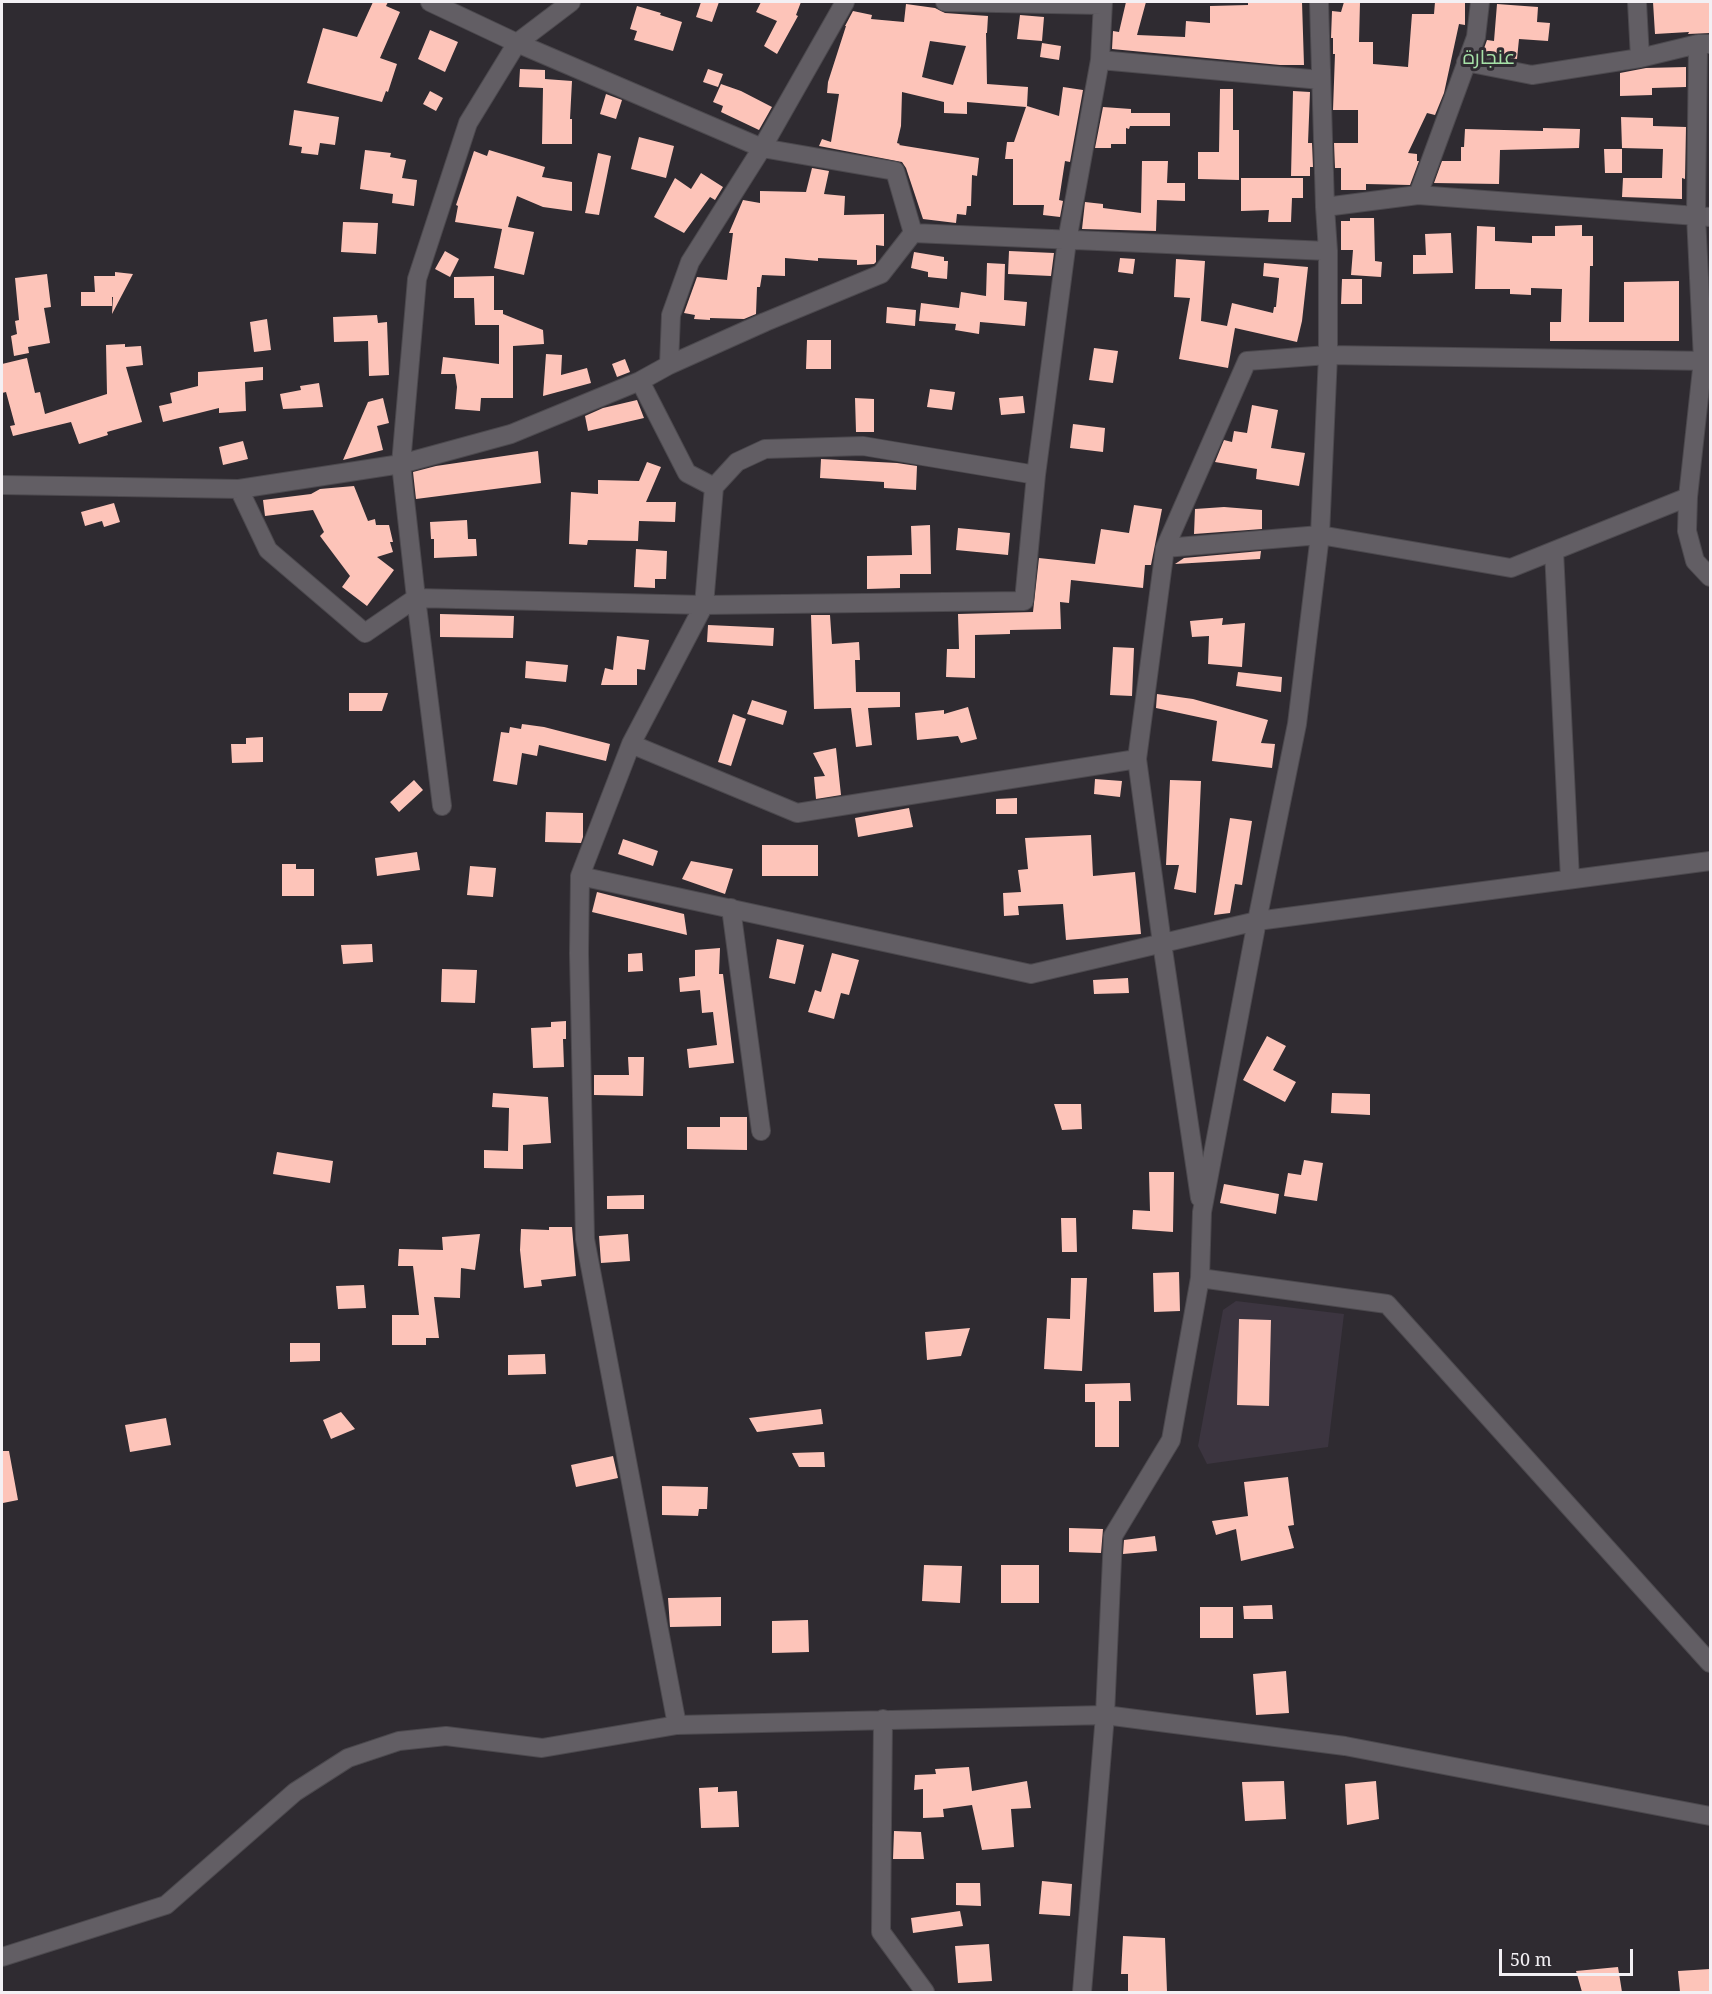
<!DOCTYPE html>
<meta charset="utf-8">
<style>
body{margin:0}
#map{position:relative;width:1712px;height:1994px;overflow:hidden;background:#2f2b31;font-family:"Noto Serif",serif}
canvas{display:block}
.frame{position:absolute;inset:0;border:3px solid #f3f0f4;pointer-events:none}
.scale{position:absolute;left:1499px;top:1949px;width:134px;height:27px;box-sizing:border-box;border:3px solid #f3f0f4;border-top:0;padding-left:8px;font-size:18px;line-height:21px;white-space:nowrap;color:#f3f0f4;-webkit-text-stroke:4px #2f2b31;paint-order:stroke}
</style>
<div id="map">
<canvas width="1712" height="1994"></canvas>
<div class="frame"></div>
<div class="scale">50 m</div>
</div>
<script>
const ctx = document.querySelector('canvas').getContext('2d');
ctx.lineJoin = 'round';
function fill(path, color) { ctx.fillStyle = color; ctx.fill(path, 'evenodd'); }
function strokePath(path, color, width, dash) { ctx.strokeStyle = color; ctx.lineWidth = width; ctx.lineCap = dash ? 'butt' : 'round'; ctx.setLineDash(dash || []); ctx.stroke(path); }
function write(font, color, halo, rows, align = 'center') {
  ctx.font = font + ' "Noto Serif",Cairo,serif'; ctx.lineWidth = 6; ctx.setLineDash([]); ctx.textBaseline = 'middle'; ctx.strokeStyle = halo; ctx.fillStyle = color; for (const [text, x, y, turn = 0] of rows) {
    ctx.save(); ctx.translate(x, y); ctx.rotate((+turn || 0) * Math.PI / 180); ctx.textAlign = isNaN(turn) ? turn : align; if (halo) ctx.strokeText(text, 0, 0); ctx.fillText(text, 0, 0); ctx.restore();
  }
}
const built = new Path2D(`
 M1236,1301L1344,1314L1328,1447L1207,1464L1198,1446L1223,1310Z`);
const building = new Path2D(`
 M373,2H388L386,6L400,12L380,58L397,64L388,92L386,91L382,102L307,83L323,28L357,37Z
 M701,2H719L712,22L696,17Z
 M761,2H801L796,15L798,16L777,54L764,46L777,21L756,12Z
 M1126,2H1146L1137,35L1185,37L1186,21L1210,23V6L1248,5V2H1302L1304,65H1280L1112,49L1113,31L1119,32Z
 M1344,2H1360L1359,42H1373V64L1408,67L1412,14H1434L1435,2H1465V25L1459,24L1444,93L1435,115L1427,113L1408,153L1417,154V161H1419L1410,185L1366,184V190H1341V168H1335L1334,143H1358V110H1333L1335,54H1333V38H1331L1332,11L1341,12Z
 M1653,2H1710V33L1688,34L1689,32L1655,34Z
 M906,4L935,8L945,13L988,16L987,33H986L987,84L1028,87L1027,106L1059,116L1063,87L1083,90L1070,162L1065,161L1059,200L1063,201L1060,217L1043,215L1044,205H1013V159H1005L1007,142H1014L1026,107L967,102V114L944,113V102L902,92L901,126L897,143L900,144L899,145L979,158L977,176L972,175L971,206H967L966,215L957,214L956,223L923,219L906,168L902,162L819,146L822,139L831,142L839,94L827,93L828,82L846,26H845L853,11L872,15L871,19L904,22ZM930,41L966,46L953,85L922,77Z
 M1497,4L1538,7L1537,22L1550,23L1548,41L1519,39L1517,59L1482,54L1487,40L1494,41Z
 M637,6L661,13L660,15L682,22L673,51L634,40L637,31L630,29Z
 M1020,15L1044,17L1042,41L1017,39Z
 M430,30L458,42L445,72L418,59Z
 M1042,43L1061,46L1059,60L1040,57Z
 M1686,67V87L1652,88V95L1620,96V73L1646,68Z
 M520,69L545,70V79L572,81L570,119H572V144H542L543,88L519,87Z
 M708,69L723,74L718,87L703,82Z
 M721,84L741,91L772,107L759,130L721,112L723,106L713,102Z
 M1220,89H1233V130H1239V180L1198,179V152H1219Z
 M430,91L443,98L436,111L423,104Z
 M1293,91L1310,92L1308,143H1312L1313,167H1310V176H1291Z
 M606,94L622,100L616,119L600,114Z
 M1103,107L1131,109V113H1170V126H1130L1129,129L1126,128V144H1111V148H1095Z
 M294,110L339,117L335,145L320,143L318,155L301,153L302,147L289,145Z
 M1621,117L1653,118V126L1686,127L1685,179L1682,178V199L1622,197L1623,178H1662L1663,149L1622,148Z
 M1543,128L1580,129L1579,148L1500,150L1499,184L1434,183L1442,161H1461V147H1464L1465,129L1543,131Z
 M639,137L674,146L666,178L631,169Z
 M1604,149H1622V173H1605Z
 M365,150L391,153L390,157L406,160L402,178L417,180L414,206L392,203L393,194L360,189Z
 M489,150L545,167L542,177L572,182V211L543,207L517,196L508,227L534,232L524,275L494,268L502,229L455,222L458,206L456,205L474,151L487,156Z
 M598,153L611,156L599,215L585,213Z
 M1142,161H1168L1167,183H1185V201L1157,200L1156,231L1082,229L1085,202L1103,204V208L1141,213Z
 M812,168L829,171L824,194L845,196L844,215L884,214V246L876,245V262L874,264L857,265V260L818,258V261L785,258V276L762,275L760,287H757L756,314L744,319L710,318V320L694,319L695,315L684,313L697,277L727,280L733,233H729L743,200L760,203V191L806,192Z
 M701,173L723,187L715,200L710,197L684,233L654,217L675,178L691,189Z
 M1241,178H1303V198H1292L1291,222H1268L1269,210L1241,211Z
 M1350,218H1374L1375,261L1382,262L1381,277L1351,275L1353,250H1341V221H1350Z
 M343,222L378,223L376,254L341,252Z
 M1582,225V236H1593V266H1590L1589,322H1624V282L1679,281V341H1550V322H1561L1562,289L1531,288V295L1510,294V289H1475L1477,226L1495,227V241L1532,243V236H1555V226Z
 M1451,233L1453,273L1413,274V255H1426L1425,234Z
 M445,251L459,259L450,277L435,269Z
 M1009,251L1054,253L1051,276L1008,274Z
 M914,252L944,257V261H948L947,279L928,277V272L911,268Z
 M1120,258L1135,259L1133,274L1118,272Z
 M1176,259L1205,261L1201,321L1227,326L1232,303L1273,313L1274,307H1276L1279,278L1263,276L1264,263L1308,267L1302,321L1297,342L1235,328L1228,368L1179,359L1190,298L1174,297Z
 M987,263L1005,264L1004,300L1027,302L1025,326L980,322L979,334L955,330L956,324L919,321L921,303L959,308L961,292L986,296Z
 M115,272L133,274L112,314L113,297H112V306H81V292H95L94,276H115Z
 M47,274L51,307L44,308L50,343L28,347L29,353L14,356L11,336L17,334L15,321L19,320L15,278Z
 M494,276V310H503V314L543,330L544,344L513,346V398H481L480,411L455,409L457,387L455,374H441L443,357L499,364V325H475L474,298H454V277Z
 M1342,279H1362V304H1341Z
 M887,307L916,310L915,326L886,323Z
 M377,315L378,323L387,322L389,375L369,376L368,341L334,342L333,317Z
 M267,319L271,350L254,352L250,322Z
 M807,340H831V369H806Z
 M125,344V347L141,346L143,365L126,367L142,422L107,432L108,435L79,444L71,422L13,436L10,426L15,425L6,392L2,393V364L27,358L35,393L40,392L45,414L107,394L106,345Z
 M1094,348L1118,351L1113,383L1089,380Z
 M546,354L562,355L561,375L587,368L591,383L543,396Z
 M625,359L630,372L617,377L612,364Z
 M263,367V380L245,382L246,411L219,413V408L163,422L159,406L172,403L170,393L198,386V372Z
 M319,383L323,407L283,409L280,394L301,390L300,386Z
 M930,389L955,392L952,410L927,407Z
 M1023,396L1025,413L1001,415L999,398Z
 M383,398L389,423L377,426L383,450L343,460L368,402Z
 M855,398L874,399V432H856Z
 M637,400L644,418L588,431L585,416L603,408Z
 M1252,405L1278,410L1271,448L1305,453L1299,486L1256,479L1257,469L1215,462L1224,440L1232,442L1234,431L1247,433Z
 M1073,424L1105,428L1103,452L1070,448Z
 M243,441L248,459L223,465L219,447Z
 M538,451L541,483L416,499L413,472L436,466Z
 M821,459L897,463L917,466L916,490L884,488V482L820,478Z
 M647,462L661,467L646,502H676L675,522L639,521L638,541L588,540L587,545L569,544L571,492L598,494V480L639,481Z
 M354,486L368,521L375,519L376,525H389L393,542H390L393,552L377,557L394,570L367,606L342,587L350,576L320,536L324,532L313,510L265,516L263,500L311,494L320,489Z
 M114,503L120,522L104,527L102,521L85,526L81,512Z
 M1134,505L1162,509L1151,565H1145L1143,588L1071,580L1069,603L1060,602L1061,629L1010,630V634L975,635V678L946,677L947,649H959L958,614L1033,612L1039,558L1095,564L1101,529L1129,533Z
 M1224,507L1262,510V529L1194,534L1195,509Z
 M467,520L468,539H476L477,556L434,558V539H431L430,522Z
 M930,525L931,574H900V588L867,589V556L912,555L911,526Z
 M958,528L1010,533L1008,555L956,550Z
 M636,549L667,551L666,579H655V588L634,587Z
 M1261,551L1260,559L1175,564L1184,558Z
 M440,614L514,616L513,638L440,637Z
 M811,615H830L832,644L859,642L860,660H855L856,692H900V707L868,708L872,745L856,747L851,708L814,709Z
 M1223,618L1222,625L1245,623L1242,667L1208,664L1209,636L1192,637L1190,621Z
 M708,625L774,628L773,646L707,642Z
 M617,636L649,640L645,670L637,669V685H601L605,668L613,670Z
 M1113,647L1134,648L1132,696L1110,695Z
 M526,661L568,665L566,682L525,678Z
 M1238,672L1282,677L1281,692L1236,686Z
 M349,693H388L382,711H349Z
 M1157,694L1193,699L1268,720L1261,743L1275,744L1272,768L1212,761L1217,721L1156,708Z
 M752,700L787,711L783,725L747,714Z
 M968,707L977,739L961,743L958,736L917,740L915,713L944,710V714Z
 M733,714L746,719L731,766L718,762Z
 M522,724L544,727L610,744L606,761L539,745L537,756L522,753L517,785L493,781L501,732L509,733L510,727L521,729Z
 M263,737V762L232,763L231,744H246V738Z
 M836,748L841,795L816,799L814,777L825,776L813,753Z
 M1095,779L1122,781L1120,797L1094,794Z
 M414,780L423,790L399,812L390,802Z
 M1170,780L1201,781L1196,893L1174,889L1179,865H1166Z
 M1017,798V814H996V799Z
 M909,808L913,827L858,837L855,818Z
 M546,812L583,813V837L581,843L545,842Z
 M1230,818L1252,821L1242,885L1235,884L1230,913L1214,915Z
 M1091,835L1093,876L1135,872L1141,934L1066,940L1063,904L1018,906L1019,915L1004,916L1003,893L1021,892L1018,870L1028,869L1025,838Z
 M623,839L658,851L653,866L618,854Z
 M762,845H818V876H762Z
 M417,852L420,870L377,876L375,858Z
 M691,861L733,869L725,894L682,879Z
 M282,864H296V869H314V896H282Z
 M470,866L496,868L493,897L467,895Z
 M597,892L684,914L687,935L592,912Z
 M777,939L804,945L795,984L769,978Z
 M372,944L373,962L343,964L341,945Z
 M720,948L719,974H723L734,1063L689,1068L687,1049L717,1045L713,1012L702,1013L700,990L680,992L679,978L695,976V950Z
 M642,953L643,971L628,972V954Z
 M832,953L859,960L849,995L841,993L834,1019L808,1012L815,990L821,992Z
 M442,969L477,970L475,1003L441,1002Z
 M1128,978L1129,993L1094,994L1093,980Z
 M566,1021V1039H563L564,1067L533,1068L531,1028L551,1027V1022Z
 M1267,1036L1286,1046L1273,1070L1296,1082L1285,1102L1243,1080Z
 M628,1057H644L643,1096L594,1095V1075H629Z
 M493,1093L548,1097L551,1143L523,1145V1169L484,1168V1150L508,1151L509,1108L492,1107Z
 M1332,1093L1370,1094V1115L1331,1113Z
 M1054,1104H1081L1082,1129L1062,1130Z
 M720,1117H747V1150L687,1149V1127H720Z
 M277,1152L333,1161L330,1183L273,1174Z
 M1304,1160L1323,1163L1317,1201L1284,1196L1288,1173L1301,1175Z
 M1149,1172H1174L1173,1232L1132,1229L1133,1210L1150,1211Z
 M1224,1184L1279,1194L1276,1214L1220,1203Z
 M644,1195V1209H607V1196Z
 M1061,1218H1076L1077,1252H1062Z
 M549,1227H572L576,1276L541,1280L542,1286L524,1288L520,1250L521,1229L549,1230Z
 M480,1234L475,1270L461,1268L460,1298L434,1297L439,1338H426V1345H392V1315H419L413,1266H398L399,1249L443,1250L442,1237Z
 M628,1234L630,1261L601,1263L599,1236Z
 M1179,1272L1180,1311L1154,1312L1153,1273Z
 M1071,1278H1087L1082,1371L1044,1369L1047,1318L1070,1319Z
 M364,1285L366,1308L338,1309L336,1286Z
 M1239,1319L1271,1320L1269,1406L1237,1405Z
 M970,1328L961,1356L927,1360L925,1332Z
 M290,1343H320V1361L290,1362Z
 M545,1354L546,1374L508,1375V1355Z
 M1130,1383L1131,1401H1119V1447H1095V1402H1085V1384Z
 M821,1409L823,1424L757,1432L749,1418Z
 M341,1412L355,1429L331,1439L323,1420Z
 M166,1418L171,1445L130,1452L125,1425Z
 M2,1451H9L18,1500L3,1503Z
 M824,1452L825,1467H799L792,1453Z
 M613,1456L618,1478L576,1487L571,1465Z
 M1288,1477L1294,1525L1288,1526L1294,1548L1241,1561L1236,1529L1216,1535L1212,1521L1248,1516L1244,1482Z
 M662,1486L708,1487L707,1509H699L698,1516L662,1515Z
 M1069,1528L1103,1529L1101,1553L1069,1552Z
 M1155,1536L1157,1551L1123,1554L1124,1540Z
 M924,1565L962,1566L960,1603L922,1601Z
 M1001,1565H1039V1603H1001Z
 M721,1597V1626L670,1627L668,1598Z
 M1272,1605L1273,1619H1244L1243,1606Z
 M1200,1607H1233V1638H1200Z
 M808,1620L809,1652L772,1653V1621Z
 M1286,1671L1289,1713L1256,1715L1253,1674Z
 M969,1767L972,1791L1027,1781L1031,1808L1011,1809L1014,1847L982,1850L972,1805L943,1809L944,1817L923,1818V1789L914,1790L915,1775L936,1774L935,1769Z
 M1284,1781L1286,1819L1245,1821L1242,1782Z
 M1376,1781L1379,1819L1347,1825L1345,1784Z
 M718,1787V1792L737,1791L739,1827L701,1828L699,1788Z
 M894,1831L921,1832L924,1859H893Z
 M1042,1881L1072,1884L1070,1916L1039,1914Z
 M956,1883H980L981,1906L956,1905Z
 M960,1911L963,1926L913,1933L911,1918Z
 M1123,1936L1165,1938L1167,1992H1128V1974H1121Z
 M989,1944L992,1981L958,1983L955,1946Z
 M1618,1967L1622,1992H1582L1576,1971Z
 M1710,1969V1992H1680L1678,1971Z`);
const minor = new Path2D(`
 M571,2L517,43L468,123L417,279L401,464L416,598L704,605L1024,601L1036,475L1067,241L1100,60L1103,2
 M945,2L1102,5
 M1637,2L1640,58
 M1698,44L1696,216L1703,360L1688,497L1687,531L1695,561L1710,577
 M1100,60L1321,80
 M1466,62L1532,75L1640,58L1698,44H1709
 M1418,195L1476,37L1480,2
 M1325,207L1418,195L1710,217
 M913,233L1328,251
 M669,365L671,315L690,262L762,148L845,2
 M640,381L687,473L714,487
 M2,485L239,489L401,464L511,434L640,381L669,365L765,322L881,274L913,233L895,171L762,148L517,43L430,2
 M239,489L268,550L365,633L416,598L442,806
 M1165,548L1320,535L1511,568L1688,497
 M1554,551L1570,879
 M631,744L797,813L1137,759
 M580,876L1031,974L1257,921L1710,861
 M731,908L761,1131
 M1200,1198L1162,943L1137,759L1165,548L1247,361L1328,355L1710,361
 M1200,1278L1387,1304L1710,1663
 M883,1719L881,1932L925,1992
 M677,1725L585,1239L579,953L580,876L631,744L704,605L714,487L737,462L765,449L863,446L1036,475
 M2,1957L166,1905L295,1792L348,1758L399,1741L446,1736L542,1748L677,1725L1105,1715L1345,1746L1710,1816
 M1082,1992L1105,1715L1113,1536L1171,1440L1200,1278L1202,1212L1257,921L1297,724L1320,535L1328,355V251L1325,207L1319,2`);
const quarterNames = [
 ["عنجارة",1489,58]
];
fill(built, '#3c3540');
fill(building, '#fdc4b9');
strokePath(minor, '#4c494e', 20);
strokePath(minor, '#625e64', 18);
write('20px', '#a6e1a7', '#2f2b31', quarterNames);
</script>
